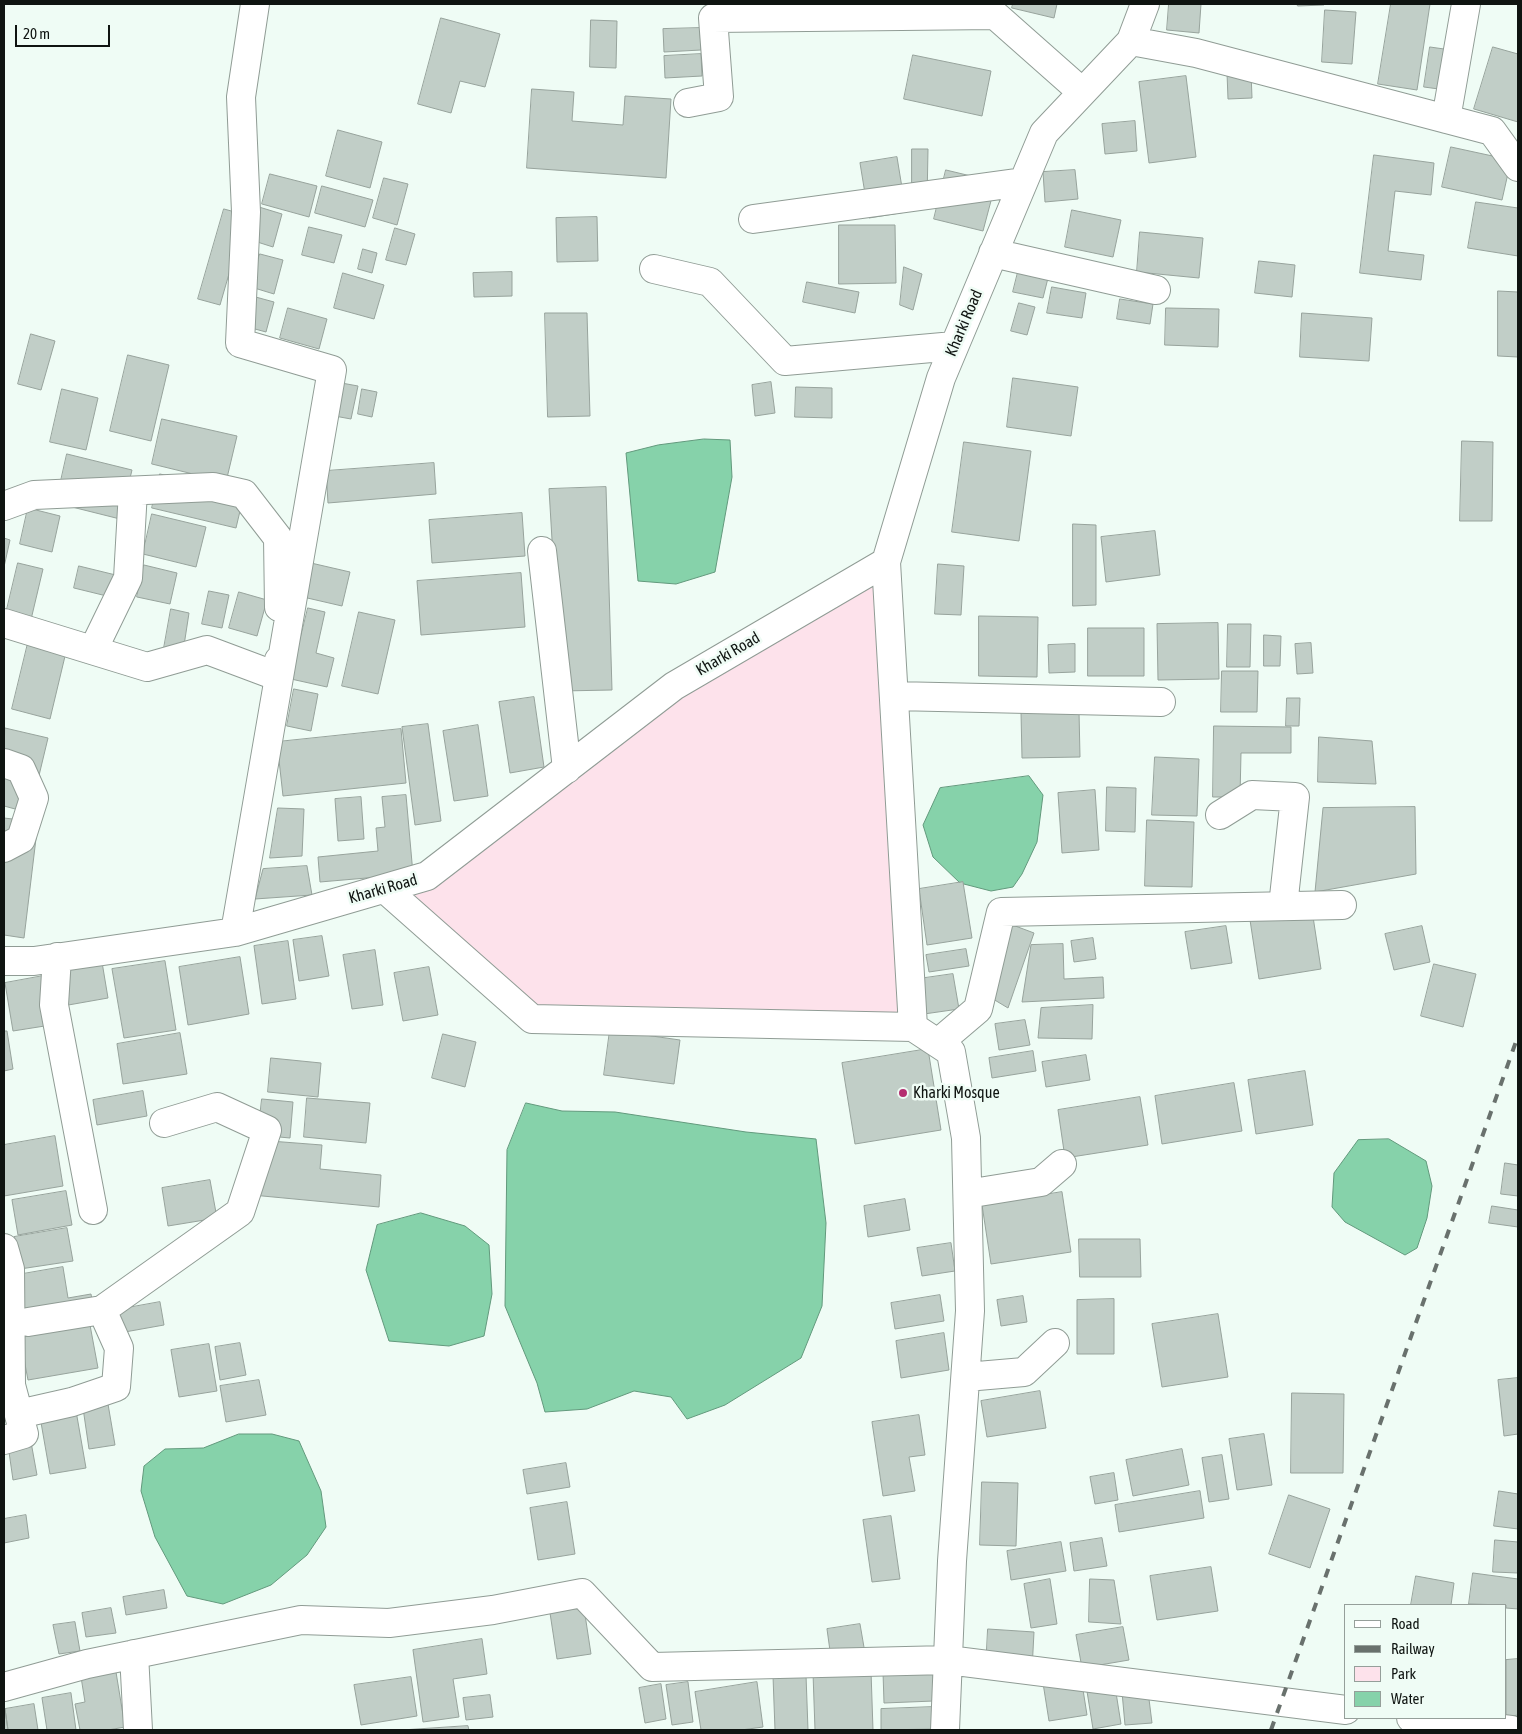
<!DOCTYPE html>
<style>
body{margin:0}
#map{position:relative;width:1522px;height:1734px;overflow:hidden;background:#effcf5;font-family:"Asap Condensed",sans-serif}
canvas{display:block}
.frame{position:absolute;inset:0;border:5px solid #0f1411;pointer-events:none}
.legend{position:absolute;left:1344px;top:1604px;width:162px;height:115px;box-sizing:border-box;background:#effcf5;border:1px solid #959f9a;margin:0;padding:6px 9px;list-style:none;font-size:15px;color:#0f1411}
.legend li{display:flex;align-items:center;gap:10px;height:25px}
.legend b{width:25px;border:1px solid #959f9a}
.scale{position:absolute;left:15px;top:25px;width:95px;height:22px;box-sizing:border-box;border:2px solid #0f1411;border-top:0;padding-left:6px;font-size:15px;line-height:18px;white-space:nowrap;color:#0f1411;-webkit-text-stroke:4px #effcf5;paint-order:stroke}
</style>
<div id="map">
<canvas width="1522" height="1734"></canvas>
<div class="frame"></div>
<ul class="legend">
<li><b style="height:6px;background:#fff"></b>Road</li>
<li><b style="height:6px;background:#69716d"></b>Railway</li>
<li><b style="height:14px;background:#fde2eb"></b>Park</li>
<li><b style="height:14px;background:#86d2aa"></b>Water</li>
</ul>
<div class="scale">20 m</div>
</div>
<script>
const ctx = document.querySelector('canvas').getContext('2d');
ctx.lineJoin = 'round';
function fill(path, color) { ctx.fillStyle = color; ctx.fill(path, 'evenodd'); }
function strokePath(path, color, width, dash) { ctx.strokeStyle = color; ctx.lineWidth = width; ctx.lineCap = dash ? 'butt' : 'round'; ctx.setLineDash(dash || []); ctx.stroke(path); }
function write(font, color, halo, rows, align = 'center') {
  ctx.font = font + ' "Asap Condensed",sans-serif'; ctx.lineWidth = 5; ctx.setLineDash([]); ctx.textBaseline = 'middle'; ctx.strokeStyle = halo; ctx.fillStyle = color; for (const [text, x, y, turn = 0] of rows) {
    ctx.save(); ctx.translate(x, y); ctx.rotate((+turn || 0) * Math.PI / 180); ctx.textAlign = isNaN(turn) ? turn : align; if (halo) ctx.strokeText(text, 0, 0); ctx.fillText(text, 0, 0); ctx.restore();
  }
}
const green = new Path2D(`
 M882,569L909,1023L533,1012L392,890L675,690Z`);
const water = new Path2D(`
 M704,439L730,440L732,477L715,572L676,584L638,581L626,453L658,445Z
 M1029,776L1043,795L1037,842L1022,874L1013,887L991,891L960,883L933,857L923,825L940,788Z
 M526,1103L562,1111L615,1112L746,1132L816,1139L826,1223L822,1306L801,1358L725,1405L687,1419L671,1397L634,1391L587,1409L545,1412L537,1383L505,1306L507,1150Z
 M1389,1139L1426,1161L1432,1186L1427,1218L1417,1248L1405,1255L1345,1222L1332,1207L1334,1173L1358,1140Z
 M421,1213L465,1226L489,1245L492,1294L484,1336L449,1346L389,1341L366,1270L377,1225Z
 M239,1434H272L299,1441L321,1491L326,1527L307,1555L271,1585L223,1604L187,1596L155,1537L141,1491L144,1466L165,1449L203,1448Z`);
const building = new Path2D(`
 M1013,4H1057L1054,18L1012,8Z
 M1169,4H1201L1199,33L1167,30Z
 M1297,4H1324V5L1298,6Z
 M1391,4H1430L1417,90L1378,84Z
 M1325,10L1356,12L1352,64L1322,62Z
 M441,18L500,34L485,87L460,81L451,113L418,104Z
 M591,20L617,21L616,68L590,67Z
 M700,28L701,50L664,52L663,29Z
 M1430,47L1451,50L1446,90L1424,87Z
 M1493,47L1518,54V122L1474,109Z
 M701,54L702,76L665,78L664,56Z
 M913,55L991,71L982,116L904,99Z
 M1251,72L1252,98L1228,99L1227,73Z
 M1186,76L1196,157L1149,163L1139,82Z
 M532,89L574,92L572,121L623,125L625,96L671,99L666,178L527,168Z
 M1135,121L1137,151L1105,154L1102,124Z
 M338,130L382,142L370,188L326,176Z
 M1451,147L1511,160L1502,200L1442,187Z
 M912,149H928L927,202H912Z
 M1374,155L1434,163L1431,195L1395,191L1388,251L1424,255L1421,280L1360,273Z
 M897,157L906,212L869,218L860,163Z
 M946,170L996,182L983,231L934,219Z
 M1075,170L1078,199L1045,202L1043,172Z
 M270,174L317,186L309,217L262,204Z
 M384,178L408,184L397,225L373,218Z
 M322,186L373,200L365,227L315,213Z
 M1476,202L1518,208V256L1468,248Z
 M259,207L282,214L273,247L251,240Z
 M224,209L246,215L220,305L198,299Z
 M1072,210L1121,220L1113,257L1065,247Z
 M597,217L598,261L557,262L556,218Z
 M839,225H895L896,283L839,284Z
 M309,227L342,235L334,263L302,255Z
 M395,228L415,234L406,265L386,260Z
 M1140,232L1203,238L1199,278L1137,272Z
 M363,249L377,253L372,273L358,269Z
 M260,254L283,260L274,294L251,287Z
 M1259,261L1295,265L1292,297L1255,293Z
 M904,267L922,274L913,310L900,305Z
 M512,272V296L474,297L473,273Z
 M1018,272L1048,278L1043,298L1013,292Z
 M343,273L384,285L374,319L334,308Z
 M807,282L859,292L855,313L803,302Z
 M1052,287L1086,293L1082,318L1047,313Z
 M1498,291L1518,292V357L1498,356Z
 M252,296L274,302L266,332L244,326Z
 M1120,299L1153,304L1150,324L1117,319Z
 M1019,303L1035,307L1027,335L1011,331Z
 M288,308L327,319L319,349L280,338Z
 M1166,308L1219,309L1218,347L1165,345Z
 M545,313H587L590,416L548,417Z
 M1302,313L1372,318L1369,361L1300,357Z
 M31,334L55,341L41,390L18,384Z
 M128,355L169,365L151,441L110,431Z
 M1013,378L1078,387L1071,436L1007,427Z
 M336,382L358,386L351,419L329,415Z
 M771,382L775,413L755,416L752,385Z
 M796,387L832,388V418L795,417Z
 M62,389L98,398L86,450L50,442Z
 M362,389L377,392L372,417L358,414Z
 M162,419L237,436L226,482L152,464Z
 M1462,441L1493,442L1492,521H1460Z
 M964,442L1031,451L1019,541L952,532Z
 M67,454L132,470L120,519L56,503Z
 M434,463L436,494L328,503L326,471Z
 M160,474L244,494L236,528L152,508Z
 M606,487L612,690L561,691L549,489Z
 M28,508L60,516L52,552L20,544Z
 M522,513L525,556L432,563L429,520Z
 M152,514L206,527L196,567L143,554Z
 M1073,524L1096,525V605L1073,606Z
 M1155,531L1160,575L1106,582L1101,537Z
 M4,538L10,540L4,567Z
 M18,563L43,569L29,628L4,622Z
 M311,563L350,572L342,606L303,597Z
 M938,564L964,566L961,615L935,614Z
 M144,565L177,573L170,604L137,597Z
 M79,566L128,578L123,600L74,588Z
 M521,573L525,627L421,635L417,581Z
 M209,591L229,595L222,628L202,624Z
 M239,592L267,600L257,636L229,628Z
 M308,608L325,612L316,653L334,658L327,687L291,679Z
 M171,609L189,613L183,652L164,648Z
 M359,612L395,620L378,694L342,686Z
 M979,616L1038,617L1037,677L979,676Z
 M1218,623L1219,679L1158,680L1157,624Z
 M1228,624H1251L1250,667H1227Z
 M1088,628H1144V676H1088Z
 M1264,635L1281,636L1280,666H1264Z
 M28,643L66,652L50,719L12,709Z
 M1311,643L1313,673L1297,674L1295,644Z
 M1075,644V672L1049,673L1048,645Z
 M1222,671H1258L1257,712H1221Z
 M294,689L318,694L311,731L287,726Z
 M534,697L544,767L510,773L499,702Z
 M1287,698H1300L1299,726H1286Z
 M1079,711L1080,757L1022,758L1021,712Z
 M428,724L441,821L415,825L402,727Z
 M478,725L488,796L454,801L443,731Z
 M1214,726L1291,727V753H1241L1240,797H1213Z
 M5,728L48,738L30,813L4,806Z
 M401,729L406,783L283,796L277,742Z
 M1319,737L1372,741L1376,784L1318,782Z
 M1155,757L1199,759L1197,816L1152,815Z
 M1107,787L1136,788L1135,832L1106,831Z
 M1095,790L1099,850L1062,853L1058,793Z
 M406,795L413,874L320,882L318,857L378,851L376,828L385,827L382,797Z
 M361,797L364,839L338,841L335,799Z
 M1415,807L1416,874L1315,892L1323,808Z
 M278,808L304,809L302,856L270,858Z
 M4,818L38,822L24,938L4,935Z
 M1147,820L1194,822L1192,887L1145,886Z
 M307,866L312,895L255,899L263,869Z
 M963,882L972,938L927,945L919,889Z
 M1312,910L1321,969L1259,979L1250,920Z
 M1010,924L1034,933L1008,1008L988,996Z
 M1226,926L1232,963L1191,969L1185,932Z
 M1422,926L1430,962L1394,970L1385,934Z
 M322,936L329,976L299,981L293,940Z
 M1093,938L1096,959L1074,962L1071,941Z
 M288,941L296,999L262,1004L254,946Z
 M1063,944L1064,979L1103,977L1104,998L1022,1002L1031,945Z
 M966,949L969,966L929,972L926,955Z
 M375,950L383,1005L352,1009L343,955Z
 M240,957L249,1014L188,1025L179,967Z
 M165,961L176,1030L124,1038L112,969Z
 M102,962L108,998L57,1007L50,970Z
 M1434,964L1476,974L1463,1027L1421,1016Z
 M429,967L438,1015L403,1021L394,973Z
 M953,974L959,1009L924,1014L918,979Z
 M43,976L51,1025L13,1031L5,983Z
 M1093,1005L1092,1039L1038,1038L1041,1008Z
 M1025,1020L1030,1045L999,1050L995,1024Z
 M610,1030L680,1040L674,1084L604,1075Z
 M4,1031H7L13,1069L4,1071Z
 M180,1033L187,1074L123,1084L117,1044Z
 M443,1034L476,1042L465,1087L432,1078Z
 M928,1049L941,1130L855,1144L842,1063Z
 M1033,1051L1036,1071L992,1078L989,1058Z
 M1086,1055L1090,1080L1046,1087L1042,1062Z
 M271,1058L321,1063L318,1097L268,1092Z
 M1305,1071L1313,1125L1256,1134L1248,1080Z
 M1234,1083L1242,1131L1162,1144L1155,1096Z
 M143,1091L147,1116L97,1125L93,1100Z
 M1140,1097L1148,1145L1065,1158L1058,1110Z
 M307,1098L370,1103L366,1143L304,1137Z
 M262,1099L293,1102L290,1138L258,1135Z
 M55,1136L63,1186L4,1196V1145Z
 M257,1140L322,1145L320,1169L381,1175L379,1207L252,1195Z
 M1505,1163L1518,1165V1196L1501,1194Z
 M210,1180L217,1218L168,1226L162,1188Z
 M66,1191L72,1225L18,1235L12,1200Z
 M1062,1192L1071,1252L991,1264L982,1205Z
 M905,1199L910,1230L868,1237L864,1206Z
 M1492,1206L1518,1210V1227L1489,1223Z
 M67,1228L73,1261L20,1269L14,1237Z
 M1079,1239H1140L1141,1277H1080Z
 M951,1243L955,1271L922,1276L917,1248Z
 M63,1267L68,1298L91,1294L95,1318L26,1330L17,1275Z
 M940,1295L944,1321L895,1329L891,1303Z
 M1023,1296L1027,1322L1001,1326L997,1300Z
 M1114,1299V1354H1077V1300Z
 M160,1302L164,1325L108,1335L105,1312Z
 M1218,1314L1228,1377L1162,1387L1152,1324Z
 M90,1325L98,1368L28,1380L20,1338Z
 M944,1333L949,1370L901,1378L896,1341Z
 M240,1343L246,1375L220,1380L215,1347Z
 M209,1344L217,1391L179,1397L171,1350Z
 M1518,1378V1434L1504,1436L1498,1380Z
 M259,1380L266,1415L226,1422L220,1386Z
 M1040,1391L1046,1428L987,1437L981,1401Z
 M1292,1393L1344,1394L1343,1473H1291Z
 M108,1404L115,1445L89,1449L83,1408Z
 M75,1405L86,1468L50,1474L39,1411Z
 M919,1415L925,1455L909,1457L915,1491L883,1496L872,1422Z
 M1264,1434L1272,1485L1237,1490L1229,1439Z
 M31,1442L37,1475L13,1480L8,1445Z
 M1182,1449L1189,1485L1133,1496L1126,1460Z
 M1222,1455L1229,1499L1209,1502L1202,1458Z
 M566,1463L570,1487L527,1494L523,1470Z
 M1114,1473L1118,1500L1095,1504L1090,1477Z
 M982,1482L1018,1483L1016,1546L980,1545Z
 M1200,1491L1204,1518L1119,1532L1115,1505Z
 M1499,1491L1518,1494V1529L1494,1526Z
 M1289,1495L1330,1509L1310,1568L1269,1554Z
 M567,1502L575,1554L538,1560L530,1508Z
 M26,1515L29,1538L4,1543V1519Z
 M891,1516L900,1579L872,1582L863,1520Z
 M1102,1538L1107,1566L1074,1571L1070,1543Z
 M1495,1540L1518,1542V1573L1493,1572Z
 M1061,1542L1066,1571L1011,1580L1007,1551Z
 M1211,1567L1218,1611L1157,1620L1150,1576Z
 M1473,1573L1518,1579V1609L1506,1608V1605L1469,1604Z
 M1416,1576L1454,1583L1451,1605H1411Z
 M1050,1579L1057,1624L1031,1628L1024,1584Z
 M1090,1579L1114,1580L1121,1624L1089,1622Z
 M164,1590L167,1608L126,1615L123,1597Z
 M111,1608L116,1633L86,1637L82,1613Z
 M584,1608L591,1654L557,1659L550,1613Z
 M75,1622L80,1651L59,1654L53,1625Z
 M860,1624L865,1653L831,1658L827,1629Z
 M1123,1627L1129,1660L1082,1668L1076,1635Z
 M988,1629L1034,1632L1032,1670L986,1667Z
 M482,1639L487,1674L453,1679L459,1717L423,1722L413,1650Z
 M1518,1659V1715L1506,1717V1660Z
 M933,1670L934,1701L884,1703L883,1672Z
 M871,1671L873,1730H815L813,1673Z
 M116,1672L125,1727L108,1730H80L75,1704L85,1702L81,1677Z
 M806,1675L808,1730H775L773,1676Z
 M411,1677L417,1716L361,1725L354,1685Z
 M1081,1677L1087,1715L1049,1721L1043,1683Z
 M1114,1680L1121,1724L1093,1729L1086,1685Z
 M688,1682L693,1722L672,1725L666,1685Z
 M757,1682L763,1727L741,1730H701L695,1692Z
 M661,1684L666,1719L645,1723L639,1688Z
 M1148,1691L1152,1723L1125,1725L1122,1692Z
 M71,1693L76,1730H47L42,1698Z
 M490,1695L493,1717L466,1720L463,1698Z
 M34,1704L38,1730H8L5,1709Z
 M933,1707L934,1729L881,1730V1709Z
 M4,1709H5L8,1730H4Z
 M468,1726L469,1730H402Z`);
const minor = new Path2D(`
 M1131,41L1196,53L1492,131L1518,167
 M688,103L719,97L713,18L995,15L1082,92
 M1446,119L1466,4
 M753,219L1023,182
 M993,253L1156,290
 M654,269L710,282L785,361L954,346
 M4,506L34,495L213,487L244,494L278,538L279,607
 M542,551L567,769
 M4,623L147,667L207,650L279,677V660
 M93,650L128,578L133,491
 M894,696L1161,702
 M4,763L21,769L34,798L21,839L4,848
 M1220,815L1252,795L1295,797L1283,906
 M385,889L532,1019L913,1027L886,562
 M235,932L332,370L240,343L246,212L241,97L255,4
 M57,957L54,1005L93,1210
 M4,961H34L235,932L427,876L674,686L886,562L941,378L1044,133L1131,41L1145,4
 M913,1027L951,1052L966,1138L970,1311L952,1561L945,1730
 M938,1043L978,1009L1001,912L1342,905
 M979,1192L1041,1182L1062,1164
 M4,1248L10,1269L11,1385L24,1434L4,1440
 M102,1310L240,1212L267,1130L217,1107L164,1123
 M966,1377L1024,1372L1055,1343
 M19,1414L72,1402L116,1387L119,1348L102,1310L28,1322
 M134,1654L138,1730
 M4,1687L87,1664L301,1620L389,1623L493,1610L582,1593L652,1667L948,1660L1346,1710
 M1411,1718L1511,1730`);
const rail = new Path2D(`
 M1271,1730L1518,1036`);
const markers = [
 [903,1093,5,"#b52e70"]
];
const streetNames = [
 ["Kharki Road",964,323,-67],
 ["Kharki Road",728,654,-30],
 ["Kharki Road",383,889,-16]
];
const poiNames = [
 ["Kharki Mosque",913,1093]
];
fill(green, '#fde2eb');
fill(water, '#86d2aa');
strokePath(water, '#62997c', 1);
fill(building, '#c1cec7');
strokePath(building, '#97a39c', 1);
strokePath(minor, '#909c95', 30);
strokePath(minor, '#fff', 28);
strokePath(rail, '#69716d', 4, [9, 9]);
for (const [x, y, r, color] of markers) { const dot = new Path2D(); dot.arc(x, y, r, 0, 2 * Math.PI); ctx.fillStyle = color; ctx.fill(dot); strokePath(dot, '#effcf5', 2); }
write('16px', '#0f1411', '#effcf5', streetNames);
write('16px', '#0f1411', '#effcf5', poiNames, 'left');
</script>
